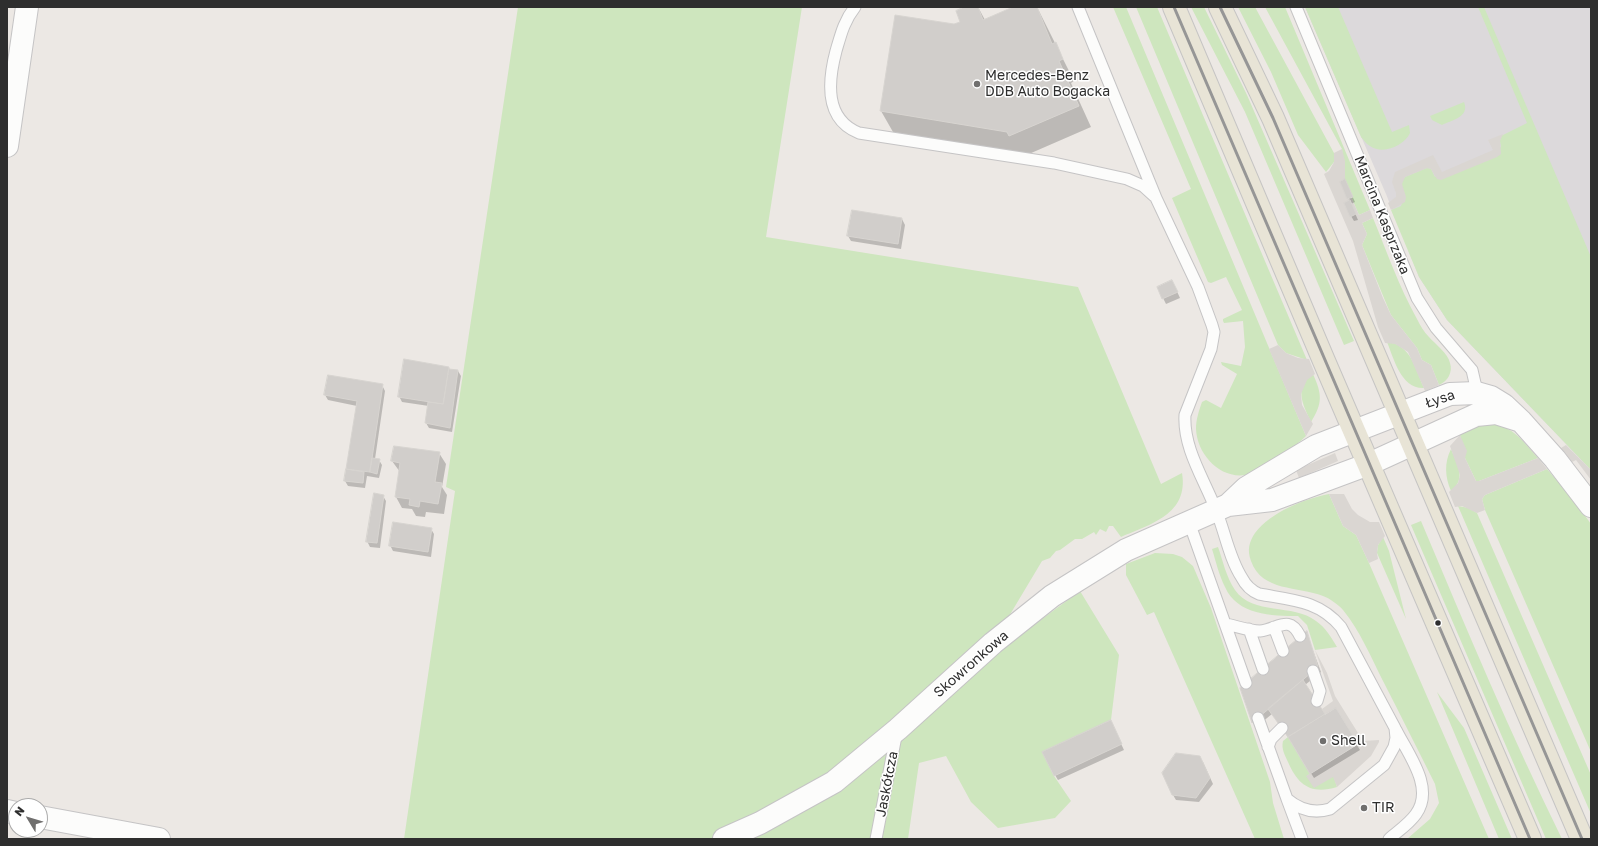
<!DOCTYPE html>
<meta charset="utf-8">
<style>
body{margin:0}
#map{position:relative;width:1598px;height:846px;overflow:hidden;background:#ece8e4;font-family:"Golos Text",sans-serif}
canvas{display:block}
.frame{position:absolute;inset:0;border:8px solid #2e2e2e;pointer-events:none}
.north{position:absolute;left:8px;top:798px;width:40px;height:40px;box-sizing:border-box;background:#fff;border:1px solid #ababab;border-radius:50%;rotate:308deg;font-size:11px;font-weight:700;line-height:16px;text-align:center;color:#2e2e2e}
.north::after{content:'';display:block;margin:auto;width:14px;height:18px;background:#706f6e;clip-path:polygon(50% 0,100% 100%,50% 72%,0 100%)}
</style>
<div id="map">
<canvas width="1598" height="846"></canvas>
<div class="frame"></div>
<div class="north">N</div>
</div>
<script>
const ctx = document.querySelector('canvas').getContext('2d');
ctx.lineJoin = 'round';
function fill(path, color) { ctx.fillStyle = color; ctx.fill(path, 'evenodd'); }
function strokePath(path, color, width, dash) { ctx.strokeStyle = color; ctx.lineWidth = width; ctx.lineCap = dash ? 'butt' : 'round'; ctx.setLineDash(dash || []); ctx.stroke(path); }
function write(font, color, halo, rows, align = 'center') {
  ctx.font = font + ' "Golos Text",sans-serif'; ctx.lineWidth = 3; ctx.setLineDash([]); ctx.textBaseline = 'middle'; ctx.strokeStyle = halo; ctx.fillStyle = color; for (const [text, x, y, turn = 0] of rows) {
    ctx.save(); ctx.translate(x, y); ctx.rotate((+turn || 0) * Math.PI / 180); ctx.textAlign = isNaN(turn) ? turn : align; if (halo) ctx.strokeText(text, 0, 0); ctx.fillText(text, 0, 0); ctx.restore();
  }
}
const industrial = new Path2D(`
 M1305,7H1591V470L1447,320L1419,277L1386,194Z`);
const green = new Path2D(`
 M518,7H802L766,237L1078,287L1161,484L1182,473C1189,514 1151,524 1121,537L1113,526H1109L1106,532L1100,529L1096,535L1094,532L1082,539H1075L1060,550L1056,551L1050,558L1042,561L993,643L1004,647L1080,591L1119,655L1111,720L1043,752L1054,776L1071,801L1055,818L998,828L971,802L946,756L919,763L908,839H404L455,491L446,487Z
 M1113,7H1126L1306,436C1296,446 1262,471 1250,474C1222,482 1197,455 1196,429C1196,419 1199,411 1202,402L1206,400L1221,408L1237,374L1222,365L1221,362L1241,366L1245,347L1243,321L1224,323L1223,321V319L1242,310L1226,277L1211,283L1208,282L1172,198L1191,189Z
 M1136,7H1157L1307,360L1286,353L1278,345Z
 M1191,7H1204L1247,95L1354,341L1344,345L1245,112Z
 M1238,7H1255L1334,153V162L1326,172L1298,135L1271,72Z
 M1265,7H1285L1370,210L1359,215L1345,183L1342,149Z
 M1305,7H1338L1392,132L1409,125L1410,133C1404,146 1383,155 1370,146C1366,144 1364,140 1361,137Z
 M1478,7H1484L1591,257V470L1447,320L1419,277L1391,210L1401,206L1405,195L1401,184L1405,177L1427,168L1431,169L1435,177L1501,147L1500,141L1501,136L1527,123Z
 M1464,102C1470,117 1452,120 1442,125L1432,120L1430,116Z
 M1373,218C1387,252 1399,287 1417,319C1420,325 1424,332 1429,337C1435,344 1448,353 1450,363C1453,372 1448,381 1439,385L1431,365L1422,360L1417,348L1391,315L1362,245L1367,234L1362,223Z
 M1387,342C1411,344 1416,370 1424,388C1401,389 1394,359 1387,342Z
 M1313,374C1322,394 1323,403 1311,422C1303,406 1293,385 1313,374Z
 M1489,422C1517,430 1519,437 1538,458L1479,481H1476L1465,458L1460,435L1468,428Z
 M1451,449C1457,463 1467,479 1451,491C1445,477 1444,463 1451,449Z
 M1547,469L1573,499L1591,524V752L1485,510L1482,499L1485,495Z
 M1329,494L1343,526L1356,535L1369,563L1489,839H1407L1430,819L1439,803L1435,784C1418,750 1401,716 1383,681C1371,657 1360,631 1343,610C1339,605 1329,598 1323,596C1298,586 1262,592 1251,561C1247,550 1249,542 1255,533C1271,512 1304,499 1329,494Z
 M1458,506L1469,508L1477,513L1591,775V814Z
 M1421,521C1466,628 1511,735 1562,839H1546L1411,525Z
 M1383,537L1389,551L1406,619L1377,553L1378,545Z
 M1218,547C1223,561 1226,577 1235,590C1253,616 1293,603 1316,621C1326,628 1331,637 1337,647L1315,650L1307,625L1298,616C1272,616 1237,615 1225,587C1219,575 1216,562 1212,549Z
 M1155,553L1173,554L1182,557L1193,566L1211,608L1270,782L1273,803L1284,839H1255L1154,612L1147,615L1126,575V564Z
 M1437,692L1464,728L1512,839H1499Z
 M1288,737L1310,774L1307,776L1334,777L1337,787C1311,795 1298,785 1288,762C1285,755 1281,749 1283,741Z`);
const plaza = new Path2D(`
 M1503,134L1500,141L1501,154L1497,157L1441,180L1437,179L1431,169L1427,168L1405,177L1402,184L1406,197L1405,202L1391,210L1388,203L1396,197V193L1392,182L1395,172L1433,155L1442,172L1493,150L1488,140Z
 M1342,149L1345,161V183L1359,215L1370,210L1373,218L1362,223L1367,234L1362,245L1383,298L1391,315L1417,348L1422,360L1431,365L1439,385L1425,391L1408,352L1395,344L1385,343L1378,327L1353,241L1324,174L1329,171L1334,162V153Z
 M1278,345L1286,353L1298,358L1309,359L1315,374L1307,380L1301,394L1302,405L1313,424L1306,436L1269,349Z
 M1460,435L1467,451L1465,458L1476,481H1479L1538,458L1547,469L1485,495L1482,499L1485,510L1477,513L1462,506L1455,507L1449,492L1458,483L1460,475L1450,446Z
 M1566,445L1591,470V480L1576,460L1572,462L1561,448Z
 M1335,453L1338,461L1299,478L1296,470Z
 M1329,494H1344L1352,509L1358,515L1370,522H1379L1385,536L1378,545L1377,553L1378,559L1369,563L1356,535L1343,526Z
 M1315,650L1327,673L1335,696L1363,741L1379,740V742L1371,756L1337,787L1333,777L1314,788L1306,776L1358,744L1336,708L1325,714L1322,709L1333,701Z`);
const shadow = new Path2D(`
 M966,7H978L985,20L1016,7H1037L1074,81L1071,83L1091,127L1022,157L1019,153L893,132L881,111L896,17L954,25L961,23Z
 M1345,180L1355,202L1351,204L1358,220L1354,221L1351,216L1350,202L1341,182Z
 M902,219L905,225L901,249L851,241L848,236Z
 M1175,287L1180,298L1166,304L1158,288Z
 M449,368L450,370L458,371L461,376L452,432L429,428L426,423L429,406L402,402L399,396Z
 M382,385L385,391L375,459L379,460L382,465L379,478L367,476L365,488L348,486L345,481L357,406L328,400L325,395Z
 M439,453L446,464L442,487L447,495L444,514L426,512L425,517L416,516L412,509L402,508L396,497L400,472L392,461Z
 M383,496L386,501L380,548L370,547L367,541Z
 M431,529L434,534L431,557L393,551L390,545Z
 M1306,632L1321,672L1305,685L1325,716L1335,709L1360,750L1314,778L1292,743L1272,714L1256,727L1241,688Z
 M1113,727L1124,750L1058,780L1055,775Z
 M1203,762L1213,784L1199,802L1176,800L1173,795Z`);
const building = new Path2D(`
 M964,7H978L983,20L1013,7H1037L1052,44L1056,42L1063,59L1059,61L1079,106L1009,136L1007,132L880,111L895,15L954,24L960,22L956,11Z
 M1345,179L1353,197L1347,199L1340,182Z
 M1350,200L1356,214L1350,217L1344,203Z
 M852,210L902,218L898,244L847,236Z
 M1172,280L1178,292L1162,299L1157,287Z
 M404,359L449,367L443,404L398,397Z
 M449,369L458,370L450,428L425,423L428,402L443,404Z
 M328,375L383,384L370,472L346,469L357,401L324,395Z
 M394,446L440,452L435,482L442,483L438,504L420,501L419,507L409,505L410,499L395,497L400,463L391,461Z
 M372,458L380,459L377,474L370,472Z
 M346,469L364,472L363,483L344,481Z
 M374,493L384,495L377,543L366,542Z
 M393,522L432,528L428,552L389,546Z
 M1307,631L1318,667L1252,723L1240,688Z
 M1303,680L1325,714L1288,737L1268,709Z
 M1336,708L1358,744L1310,774L1288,737Z
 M1111,720L1122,744L1054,776L1042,752Z
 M1176,753L1200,756L1210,778L1196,798L1172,795L1162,773Z`);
const lane = new Path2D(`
 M855,7C844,21 841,34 836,51C828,81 824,119 859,133L1054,163L1127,179L1143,186L1154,196
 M1078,7L1156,198L1198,287L1212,325L1214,332L1211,349L1185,415C1183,448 1204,479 1216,510C1225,532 1229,558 1242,578C1246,586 1252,591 1259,594C1291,600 1319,600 1341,627L1395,728L1396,738L1394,747L1384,765L1330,809C1314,814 1300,810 1287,799L1258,718
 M1296,7L1417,298L1436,328L1472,370L1478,396
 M1189,522L1246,683
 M1226,624C1236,626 1249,631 1260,631C1278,629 1289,614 1300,636
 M1274,627L1283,651
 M1249,629L1263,669
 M1313,671L1320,691L1317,701
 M1268,747L1271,739L1282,728
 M1287,799L1302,839
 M876,839L897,731
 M1389,839C1398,831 1409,824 1416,814C1435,788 1408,754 1396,730`);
const street = new Path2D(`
 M7,146L27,7
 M1228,505L1272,500L1369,464L1476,415L1496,413L1518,420
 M7,811L16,813
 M40,817L159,839
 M724,839L760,823L834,782L898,729L993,643L1052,596L1126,550L1228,505L1246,488L1316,446L1450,394L1477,393L1491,397L1504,405L1521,421L1555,459L1591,506`);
const primary = new Path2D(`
 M1174,7L1324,361L1530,839
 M1220,7L1273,118L1582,839`);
const bus1 = new Path2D(`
 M1174,7L1530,839
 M1220,7L1273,118L1582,839`);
const markers = [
 [977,84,4,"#706f6e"],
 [1438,623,3.5,"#2e2e2e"],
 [1323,741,4,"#706f6e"],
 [1364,808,4,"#706f6e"]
];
const poiNames = [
 ["Mercedes-Benz",985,76],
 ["DDB Auto Bogacka",985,92],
 ["Shell",1331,741],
 ["TIR",1372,808]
];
const streetNames = [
 ["Marcina Kasprzaka",1382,215,68],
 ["Łysa",1440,399,-18],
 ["Skowronkowa",971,664,-41],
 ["Jaskółcza",887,784,-79]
];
fill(industrial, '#dcd9db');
fill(green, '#cee6be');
fill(plaza, '#dad6d2');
fill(shadow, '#0003');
fill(building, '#d1cecb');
strokePath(building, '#d7d4d0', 1);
strokePath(lane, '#c5c4c5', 13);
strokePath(street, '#c5c4c5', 24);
strokePath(primary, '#c6c5c4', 24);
strokePath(lane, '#fcfcfb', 11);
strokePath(street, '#fcfcfb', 22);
strokePath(primary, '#e8e4d6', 22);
strokePath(bus1, '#969696', 3);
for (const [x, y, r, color] of markers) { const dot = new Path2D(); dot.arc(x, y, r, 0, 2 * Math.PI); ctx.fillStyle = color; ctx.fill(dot); strokePath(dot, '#fff', 1.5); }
write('14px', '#2e2e2e', '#fff', poiNames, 'left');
write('14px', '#2e2e2e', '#fff', streetNames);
</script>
